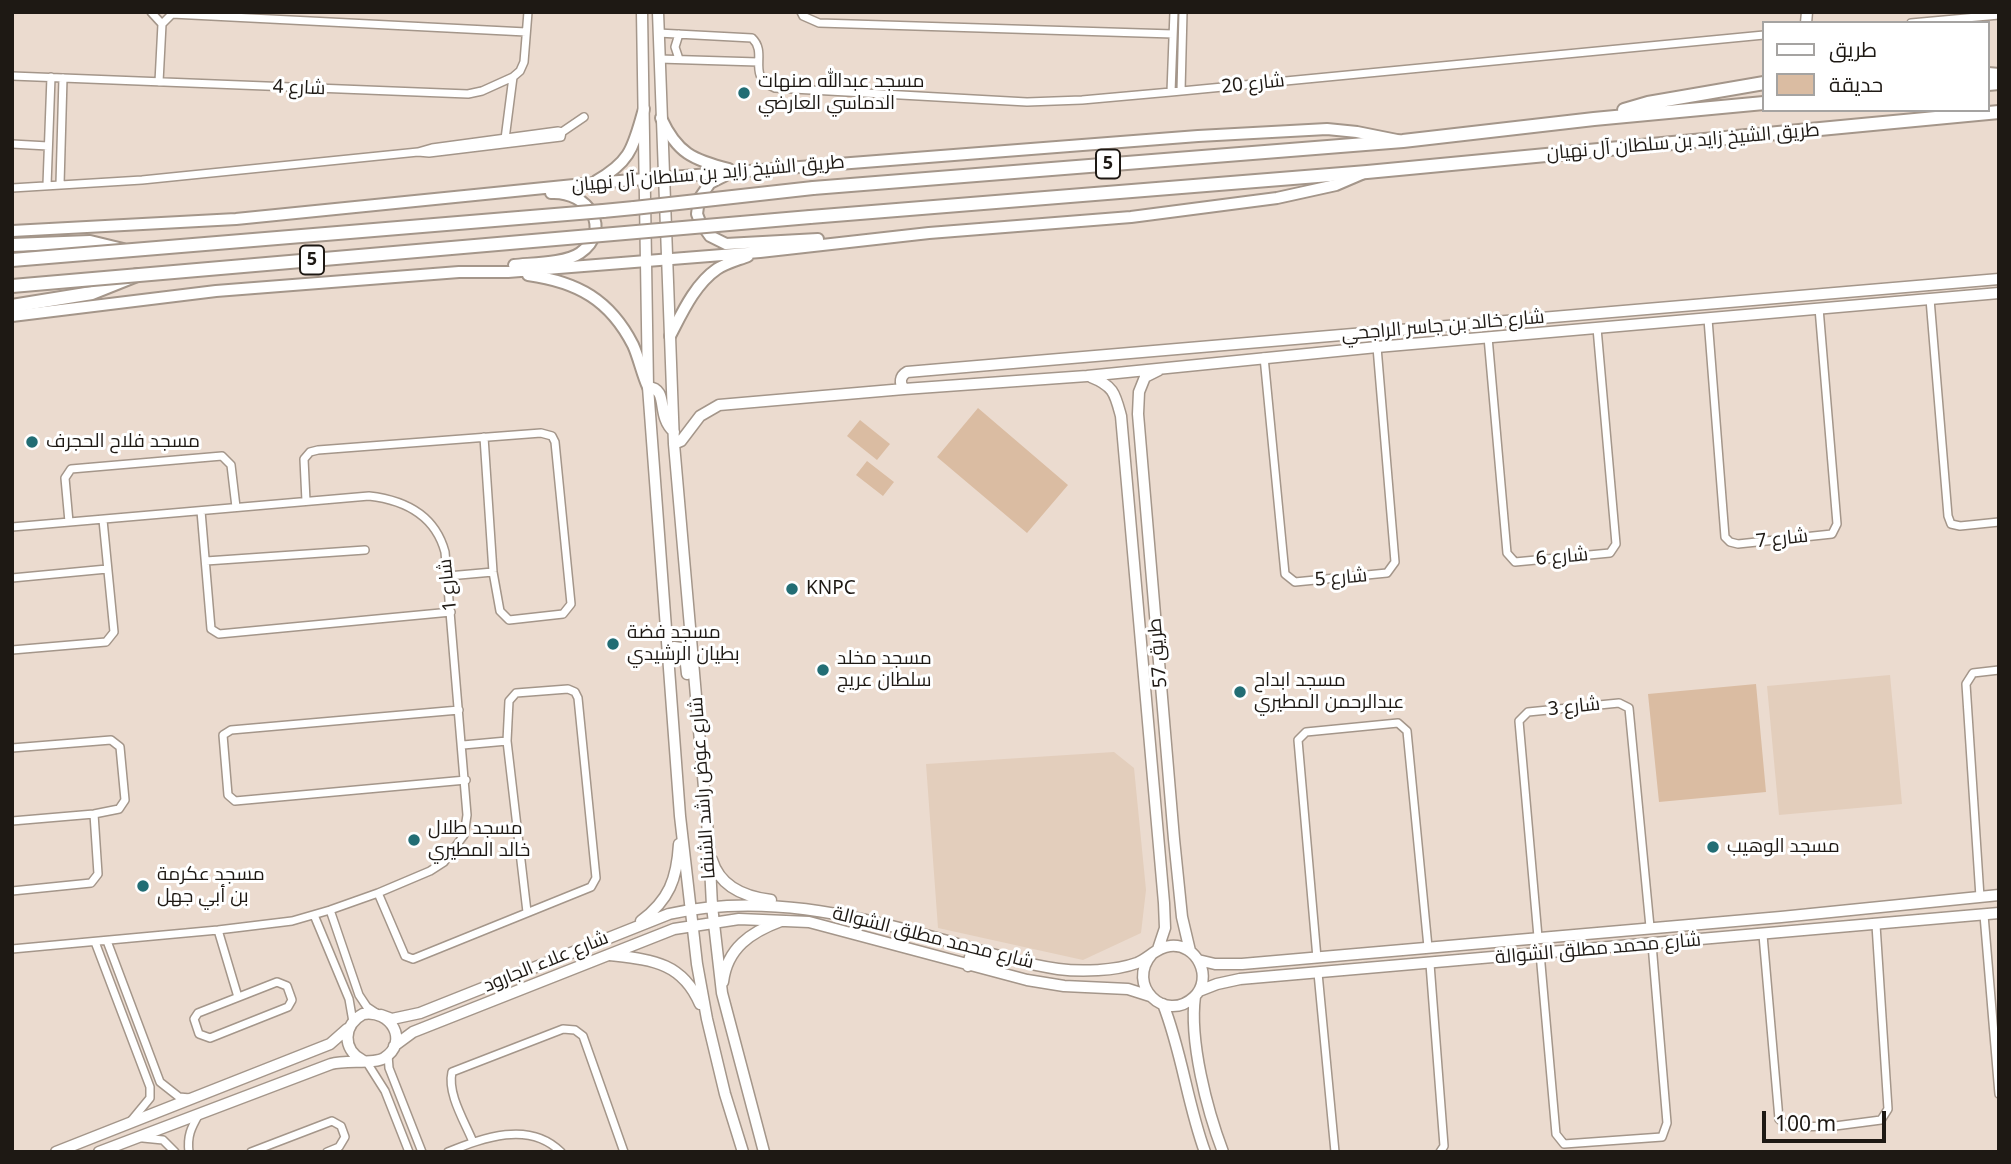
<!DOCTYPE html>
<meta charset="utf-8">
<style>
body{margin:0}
#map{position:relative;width:2011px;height:1164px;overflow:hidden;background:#ebdbcf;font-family:"Noto Sans",Cairo,sans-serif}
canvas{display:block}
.frame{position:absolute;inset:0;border:14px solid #1e1914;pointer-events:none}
.legend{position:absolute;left:1762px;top:21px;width:228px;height:91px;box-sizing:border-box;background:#fff;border:2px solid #a5a3a1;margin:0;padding:9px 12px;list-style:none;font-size:21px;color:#1e1914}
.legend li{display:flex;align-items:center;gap:14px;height:35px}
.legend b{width:35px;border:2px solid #a5a3a1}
.scale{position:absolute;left:1762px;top:1111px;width:124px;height:32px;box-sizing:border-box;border:4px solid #1e1914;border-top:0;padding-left:9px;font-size:21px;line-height:24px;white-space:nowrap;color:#1e1914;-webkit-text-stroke:5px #fff;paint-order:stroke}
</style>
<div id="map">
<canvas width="2011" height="1164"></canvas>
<div class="frame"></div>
<ul class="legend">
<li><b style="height:9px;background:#fff"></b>طريق</li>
<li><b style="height:19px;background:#dabca2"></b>حديقة</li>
</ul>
<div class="scale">100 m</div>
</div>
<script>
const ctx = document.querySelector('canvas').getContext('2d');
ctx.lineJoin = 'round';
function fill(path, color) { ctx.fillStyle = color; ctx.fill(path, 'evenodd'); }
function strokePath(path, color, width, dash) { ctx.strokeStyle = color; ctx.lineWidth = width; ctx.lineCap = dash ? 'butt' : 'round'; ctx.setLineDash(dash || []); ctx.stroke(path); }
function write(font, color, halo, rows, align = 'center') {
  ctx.font = font + ' "Noto Sans",Cairo,sans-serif'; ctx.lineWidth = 6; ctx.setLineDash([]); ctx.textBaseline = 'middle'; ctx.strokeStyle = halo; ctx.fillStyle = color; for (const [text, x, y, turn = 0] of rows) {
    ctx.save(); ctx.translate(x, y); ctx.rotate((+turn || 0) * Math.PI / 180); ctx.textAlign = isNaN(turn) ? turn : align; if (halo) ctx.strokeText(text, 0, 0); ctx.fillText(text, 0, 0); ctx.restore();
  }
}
const built = new Path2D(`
 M1890,675L1902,804L1779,815L1767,686Z
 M1114,752L1134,768L1146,890L1141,933L1083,960L938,928L926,764Z`);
const green = new Path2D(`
 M978,408L1068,485L1027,533L937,457Z
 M860,420L890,444L877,460L847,436Z
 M867,461L894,482L883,496L856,475Z
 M1756,684L1766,792L1659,802L1648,694Z`);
const street = new Path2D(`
 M151,12L162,24
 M801,12L803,16L819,23L1173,34
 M1911,23L1999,15
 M658,33L752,38C769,54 745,76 775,88L1027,102L1082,100L1171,92L1764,35
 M659,59L758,62
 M679,59L675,47L679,34
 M12,76L468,94L482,91L513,77L520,71L524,62L528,12
 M159,82L162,24L172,14L526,32
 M1181,91L1183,12
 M1171,92L1174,12
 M558,131L562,132L561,137L429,153L418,152L432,148Z
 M562,132L584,117
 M505,139L513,77
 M12,144L48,146
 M60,184L63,78
 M47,185L51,77
 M12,188L142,180L418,152
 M1930,299L1948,516L1951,524L1960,526L1999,522
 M1708,319L1725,537L1730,542L1738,544L1832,534L1837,524L1819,308
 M1488,337L1507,553L1515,562L1610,553L1616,544L1597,328
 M1264,357L1285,574L1295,582L1387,573L1395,562L1377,347
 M306,501L304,459L310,452L318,450L541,433L552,436L555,442L571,604L563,614L509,620L500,611L493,572L484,437
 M201,511L211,629L219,634L451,612
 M69,522L65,478L71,469L222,456L231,465L236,507
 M12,527L369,496C404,500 435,515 445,552L467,815L464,835L444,862L430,871L378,893L330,910L292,921L218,930L12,949
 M206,561L365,550
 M448,576L493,572
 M12,578L107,569
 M12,650L106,642L114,632L103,520
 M459,710L231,730L223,735L228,795L235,801L466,780
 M463,745L507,741
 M12,748L111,740L120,747L125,800L119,809L94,814L12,821
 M12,891L91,883L98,874L94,814
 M378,893L405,956L413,959L591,887L596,878L578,698L575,692L568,689L516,693L509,701L507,741L527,912
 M1980,897L1966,684L1973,673L1999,670
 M330,910L359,995L367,1007L376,1013
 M314,915L349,999L353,1022
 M1984,915L1999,1094
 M218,930L238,997
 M1763,935L1779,1119L1789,1127L1835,1126L1881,1120L1888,1109L1876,925
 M1538,937L1519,721L1528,712L1619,703L1629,708L1650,927
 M107,941L160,1082L179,1097L190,1098
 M95,942L150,1087V1098L131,1121
 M1540,953L1556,1134L1564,1144L1662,1137L1667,1123L1652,944
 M1317,958L1298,740L1306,732L1398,723L1407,731L1428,947
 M1430,964L1444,1146L1440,1152
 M1318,973L1335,1152
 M277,982L287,986L292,1000L288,1007L210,1038L199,1034L194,1019L198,1013Z
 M388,1055L389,1068L422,1152
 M366,1061L385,1091L409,1152
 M143,1138L163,1140L175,1152
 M473,1142C465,1122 447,1094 452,1072L563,1029L575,1030L583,1036L624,1152
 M189,1152C187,1136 191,1128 199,1114
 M251,1152L332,1121L341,1126L345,1137L339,1147L327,1152
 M448,1152C483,1138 529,1120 561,1152`);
const secondary = new Path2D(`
 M642,12L648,387L680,816L697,964L707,1019L725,1094L743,1152
 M658,12L674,444L709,845L712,906L722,993L764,1152
 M1806,23L1807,12
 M1999,279L907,372C900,376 899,383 904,389L1087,376L1377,347L1999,293
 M1159,370L1145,377L1139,392L1138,414L1174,839L1182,917L1190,951
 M1091,377C1114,386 1115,394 1121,416L1164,903L1165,928L1158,949
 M648,387C670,389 655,415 674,432
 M674,444L681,441L700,416L719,405L904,389
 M668,652L674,647L681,648L685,655L687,674
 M712,860C720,887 746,897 771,900
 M641,921C669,900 677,879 679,844
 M610,955C652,960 682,962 700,1004
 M1198,960L1215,964H1242L1781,917L1999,895
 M968,966L970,957L1003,963
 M723,982C727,948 751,932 781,921
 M1199,991L1217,984L1240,979L1999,913
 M1195,996C1189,1041 1207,1110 1223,1152
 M1163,1004C1182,1052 1187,1103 1205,1152
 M381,1015L392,1019L420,1013L669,914C760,893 852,914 940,939C979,950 1018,963 1058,969C1081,972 1115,971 1137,963C1149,958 1157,947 1170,946C1197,943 1214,978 1194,997C1165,1024 1125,985 1152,954
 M394,1046L413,1032L674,929L739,919L809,922L1027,980L1064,986L1128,989L1150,996
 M56,1152L330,1044L347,1029
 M99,1152L331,1064C345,1060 376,1064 384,1058C410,1042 391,1009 363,1014C343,1025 342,1049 362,1060`);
const primary = new Path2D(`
 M661,118C677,153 693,160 729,169
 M724,176L710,183L699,199L697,214L700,222L710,236L726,244L818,239
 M596,181C632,161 633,146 644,109
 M12,231L236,219L594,183L1198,136L1327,129L1357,132L1397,140
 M514,265C532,263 566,263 580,253C613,230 589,191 551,193
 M528,275C578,282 610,300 633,345C639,358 642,374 648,387
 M12,316L216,291L459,272H508L760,252L929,233L1131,217L1277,198L1336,185L1364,173
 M670,336C682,313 695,284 717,269C726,263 738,260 748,256`);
const highway = new Path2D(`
 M1988,74L1999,75
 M1988,84L1999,83
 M1624,110L1648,103L1764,83
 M813,188L1403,141L1594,119L1764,103
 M603,211L634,208
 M810,217L1367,172L1999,112
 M12,245L90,242L123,250
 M12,306L92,293L137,275`);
const highwayBridge = new Path2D(`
 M634,208L813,188
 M12,260L603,211
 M12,286L810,217`);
const markers = [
 [744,93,7,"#226d74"],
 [32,442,7,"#226d74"],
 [792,589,7,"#226d74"],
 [613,644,7,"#226d74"],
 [823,670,7,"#226d74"],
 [1240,692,7,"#226d74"],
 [414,840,7,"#226d74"],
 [1713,847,7,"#226d74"],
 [143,886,7,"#226d74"]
];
const shields = [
 [1108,164,24],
 [312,260,24]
];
const shieldNames = [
 ["5",1108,164],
 ["5",312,260]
];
const poiNames = [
 ["مسجد عبدالله صنهات",758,82],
 ["الدماسي العارضي",758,104],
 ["مسجد فلاح الحجرف",46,442],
 ["KNPC",806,589],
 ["مسجد فضة",627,633],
 ["بطيان الرشيدي",627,655],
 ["مسجد مخلد",837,659],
 ["سلطان عريج",837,681],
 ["مسجد ابداح",1254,681],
 ["عبدالرحمن المطيري",1254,703],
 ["مسجد طلال",428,829],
 ["خالد المطيري",428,851],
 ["مسجد الوهيب",1727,847],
 ["مسجد عكرمة",157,875],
 ["بن أبي جهل",157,897]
];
const streetNames = [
 ["شارع 20",1253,84,-6],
 ["شارع 4",299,88,2],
 ["طريق الشيخ زايد بن سلطان آل نهيان",1683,142,-5],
 ["طريق الشيخ زايد بن سلطان آل نهيان",708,174,-5],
 ["شارع خالد بن جاسر الراجحي",1443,326,-5],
 ["شارع 7",1782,539,-6],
 ["شارع 6",1562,557,-5],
 ["شارع 5",1341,578,-5],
 ["شارع 1",448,585,-96],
 ["طريق 57",1158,653,-95],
 ["شارع 3",1574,707,-6],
 ["شارع عوض راشد الشنفا",703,788,-94],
 ["شارع محمد مطلق الشوالة",933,938,14],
 ["شارع محمد مطلق الشوالة",1598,949,-5],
 ["شارع علاء الجارود",546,962,-22]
];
fill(built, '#e3cebc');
fill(green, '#dabca2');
strokePath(street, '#a4968a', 10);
strokePath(secondary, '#a4968a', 13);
strokePath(primary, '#a4968a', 14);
strokePath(highway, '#a4968a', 16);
strokePath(street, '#fff', 7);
strokePath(secondary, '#fff', 10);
strokePath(primary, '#fff', 10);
strokePath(highway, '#fff', 12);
strokePath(highwayBridge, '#a4968a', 16, []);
strokePath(highwayBridge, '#fff', 12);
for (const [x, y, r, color] of markers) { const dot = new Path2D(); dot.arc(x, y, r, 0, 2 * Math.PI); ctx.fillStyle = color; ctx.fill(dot); strokePath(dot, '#fff', 2.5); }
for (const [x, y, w] of shields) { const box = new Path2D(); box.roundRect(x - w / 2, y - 14.5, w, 29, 5); ctx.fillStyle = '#fff'; ctx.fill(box); strokePath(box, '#1e1914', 2); }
write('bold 18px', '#1e1914', null, shieldNames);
write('19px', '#1e1914', '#fff', poiNames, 'left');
write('19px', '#1e1914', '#fff', streetNames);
</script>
